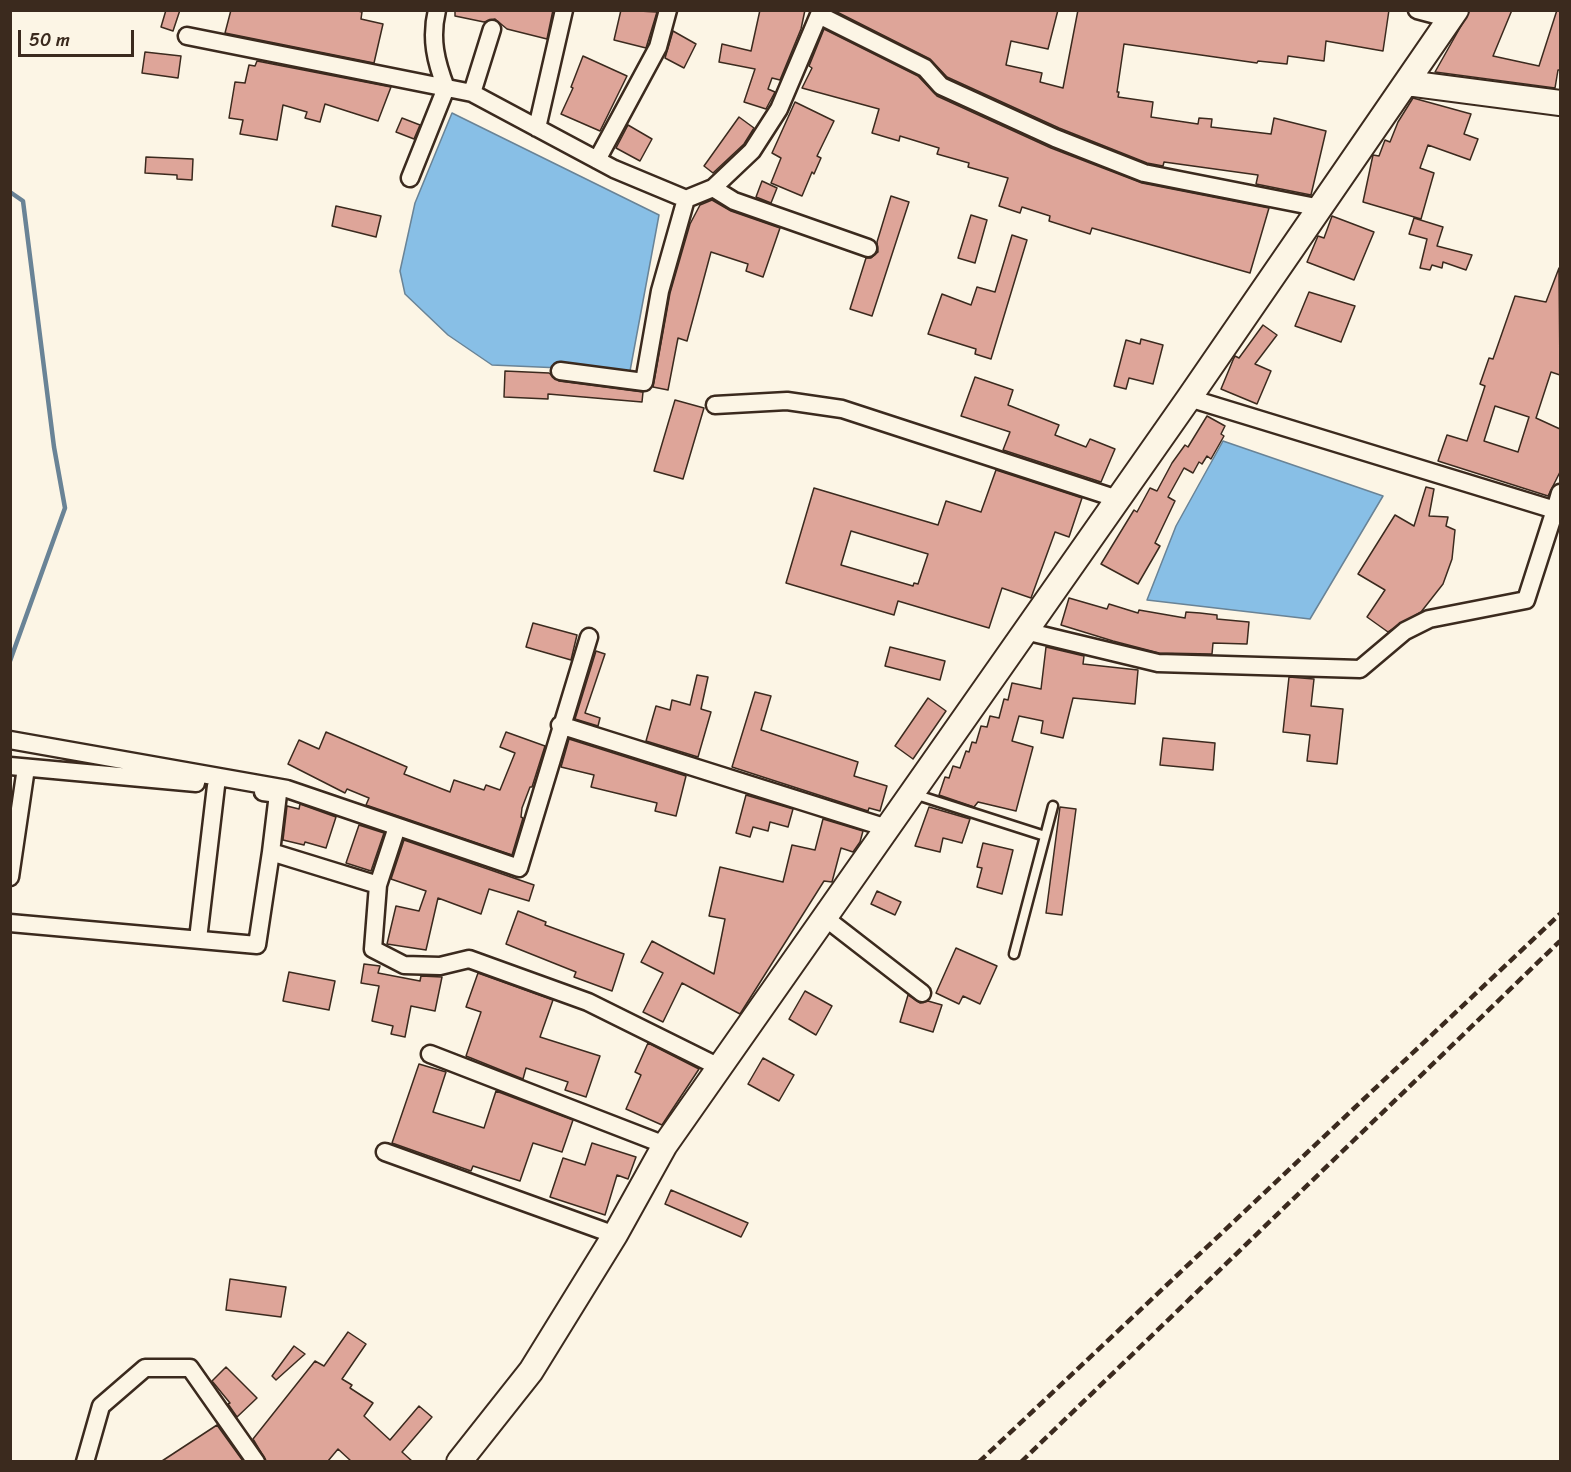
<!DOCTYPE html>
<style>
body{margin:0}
#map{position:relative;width:1571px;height:1472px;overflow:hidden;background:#fcf5e5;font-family:Sriracha,sans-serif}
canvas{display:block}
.frame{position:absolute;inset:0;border:12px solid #3b2a1e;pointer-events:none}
.scale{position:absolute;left:18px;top:30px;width:116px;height:27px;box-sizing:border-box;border:3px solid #3b2a1e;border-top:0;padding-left:8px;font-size:18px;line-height:21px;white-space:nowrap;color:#3b2a1e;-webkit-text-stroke:4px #fcf5e5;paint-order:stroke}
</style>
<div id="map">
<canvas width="1571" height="1472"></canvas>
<div class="frame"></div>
<div class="scale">50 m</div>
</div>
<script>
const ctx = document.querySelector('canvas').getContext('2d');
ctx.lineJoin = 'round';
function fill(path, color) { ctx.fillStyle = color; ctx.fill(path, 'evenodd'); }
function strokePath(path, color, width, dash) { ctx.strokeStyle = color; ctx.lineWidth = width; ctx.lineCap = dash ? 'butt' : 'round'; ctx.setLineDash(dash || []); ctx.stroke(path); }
const water = new Path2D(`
 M452,113L659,215L630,371L492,365L448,335L405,294L400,271L415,203Z
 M1223,441L1383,496L1310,619L1147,600L1176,526Z`);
const stream = new Path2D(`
 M10,192L23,201L54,447L65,508L10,661`);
const building = new Path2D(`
 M166,10H180L173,31L161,27Z
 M231,10H354L362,12L361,19L383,24L374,63L225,33Z
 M455,10H553L547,39L507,29L495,19L484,22L455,16Z
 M621,10L657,12L646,48L614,40Z
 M760,10H805L801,29L780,80L772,78L768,89L775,92L766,109L744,102L755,69L719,62L722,44L751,51Z
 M833,10H1058L1048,49L1011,41L1006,65L1042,73L1040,82L1063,88L1078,10H1389L1383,51L1326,41L1324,61L1288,56L1287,64L1258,61L1257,63L1124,44L1117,92H1119L1118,97L1153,102L1151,117L1198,124L1199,118L1212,119L1211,127L1271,134L1274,118L1326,131L1311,195L1256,184L1258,175L1164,162L1163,166L1147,163L1059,128L947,77L930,59Z
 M1470,10H1512L1493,56L1539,66L1557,10H1560V70H1558L1555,88L1435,72Z
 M824,29L918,76L937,96L1051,148L1142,183L1269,208L1250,273L1092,228L1090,234L1049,221L1050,216L1022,207L1020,213L999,206L1008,178L968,167L969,163L937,154L939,148L900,136L899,141L872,133L879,109L802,88L812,68L809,66Z
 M673,31L696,44L684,68L665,58Z
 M145,52L181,56L178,78L142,73Z
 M583,56L627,76L600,131L561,114L573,88L571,87Z
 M257,61L391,87L378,121L325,104L320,122L305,118L307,112L283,105L277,140L240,134L243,120L229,118L235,82L245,83L249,65L255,66Z
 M1413,98L1471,114L1464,134L1478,139L1470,160L1428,145L1420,168L1434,173L1421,219L1363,202L1373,155L1379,156L1385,140L1390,142L1398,122Z
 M795,102L834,121L817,156L821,158L814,174L812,172L802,196L771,183L781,158L772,153Z
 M739,117L754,128L744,144L713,173L704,166Z
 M402,118L420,125L414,139L396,132Z
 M628,125L652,139L640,161L616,148Z
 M146,157L193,159L192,180L177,179V175L145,173Z
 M762,181L777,188L771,203L756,197Z
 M891,196L909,202L872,316L850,309L866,258H871L878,252L877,242Z
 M712,200L731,211L780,228L763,277L746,271L748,264L711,252L687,341L678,338L668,390L653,387L670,293L690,224L700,205Z
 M336,206L381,216L376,237L332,226Z
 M971,215L987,220L975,263L958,258Z
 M1332,216L1374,232L1354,280L1307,262L1318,236L1324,238Z
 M1414,218L1443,227L1437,246L1472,255L1466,270L1443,262L1442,268L1432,265L1430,270L1420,268L1427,239L1409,234Z
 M1012,235L1027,240L991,359L975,354L976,349L928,334L942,294L971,305L977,287L995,292Z
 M1559,268L1560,375L1551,372L1536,418L1560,429V472L1548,496L1438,461L1447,435L1467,441L1485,386L1480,384L1489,358L1493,359L1515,296L1546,302ZM1495,406L1529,417L1518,452L1484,441Z
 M1309,292L1355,306L1341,342L1295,326Z
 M1263,325L1277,335L1255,364L1271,371L1257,404L1221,389L1233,360L1235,356L1239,358Z
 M1141,339L1163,345L1153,384L1129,378L1126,389L1114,386L1126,340L1140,344Z
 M505,371L549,373L559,381L643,392L642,402L548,394V399L504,397Z
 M975,377L1013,390L1008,405L1059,425L1055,435L1086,447L1090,439L1115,449L1101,482L1003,450L1010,432L961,416Z
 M675,400L704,408L683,479L654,471Z
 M1207,416L1225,426L1221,434L1224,436L1211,459L1207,456L1202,464L1199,462L1193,473L1184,468L1168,497L1175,501L1155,543L1160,546L1138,584L1101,564L1134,510L1137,512L1150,488L1157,491L1172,463L1185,445L1188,447Z
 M996,470L1082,498L1069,537L1055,532L1031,598L1002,588L989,628L898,601L894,615L786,583L814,488L938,525L946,501L981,512ZM851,531L928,554L918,584L914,583L913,586L841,565Z
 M1426,487L1434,489L1429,516L1448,517L1446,526L1455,530L1452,559L1443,584L1421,612L1388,632L1367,617L1385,590L1358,574L1395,515L1414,526Z
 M1069,598L1107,609L1109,604L1138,613L1139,610L1185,618L1186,612L1200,613L1217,615V619L1249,622L1247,644L1213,643L1212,654L1159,653L1113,641L1061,625Z
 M533,623L577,635L571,660L526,647Z
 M890,647L945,661L940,680L885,666Z
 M1046,647L1084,656L1083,664L1138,670L1135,704L1073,698L1063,738L1041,733L1043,721L1019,716L1012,741L1033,747L1016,811L978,802L974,807L939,795L945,777L949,778L953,766L960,768L966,751L969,752L972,742L976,743L981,726L987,727L990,716L999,718L1004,699L1008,700L1012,683L1041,689Z
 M596,651L605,654L585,713L600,718L598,726L575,719Z
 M697,675L708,677L701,709L711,712L698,757L646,741L656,706L670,710L672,700L690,705Z
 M1289,677L1314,679L1311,706L1343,709L1337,764L1307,761L1310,735L1283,732Z
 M755,692L771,696L761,730L858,762L854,776L887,786L880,811L869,808L868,811L732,767Z
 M928,698L946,711L913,759L895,746Z
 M326,732L407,767L404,774L450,792L454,780L484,790L486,785L500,790L515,753L500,747L506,732L545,746L532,787H530L522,808L521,817L523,818L512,855L366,805L369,798L347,789L345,793L288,764L299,740L319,749Z
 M1163,738L1215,743L1213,770L1160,765Z
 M569,739L686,776L676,816L655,811L657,803L591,787L594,775L561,767Z
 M746,795L793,809L788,827L770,822L768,831L753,827L750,837L736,833Z
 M300,804L336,817L326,848L305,842L304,845L283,840L287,806L299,809Z
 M929,807L970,819L962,843L943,838L940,852L915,846Z
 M1060,807L1076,809L1062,915L1046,913Z
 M823,819L863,831L860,842L853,852L841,848L832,882L824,881L740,1014L682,983L663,1022L643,1012L663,973L641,962L652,941L714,974L725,919L709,916L720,867L783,882L792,845L815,850Z
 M359,825L384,833L371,871L346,863Z
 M404,840L534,885L529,901L489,889L481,914L438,898L426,950L387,944L396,906L419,911L426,891L391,879Z
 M983,843L1013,850L1002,894L977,887L982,868L977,867Z
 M877,891L901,902L895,915L871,904Z
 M518,911L546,922L545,925L624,954L612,991L574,977L576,972L506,944Z
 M956,948L997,966L980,1004L963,996L959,1004L936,993Z
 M364,964L380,966L378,973L420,981L421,976L442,977L435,1011L411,1006L405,1037L391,1034L393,1026L372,1021L379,986L361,983Z
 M289,972L335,981L329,1010L283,1001Z
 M478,973L553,1000L540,1037L600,1056L586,1097L565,1090L568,1082L526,1068L523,1079L466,1056L481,1012L466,1007Z
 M805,991L832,1006L816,1035L789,1019Z
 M908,995L920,1003L928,1001L942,1005L933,1032L900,1022Z
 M648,1043L699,1069L662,1125L626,1109L641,1075L635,1072Z
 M763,1058L794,1075L779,1101L748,1084Z
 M419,1064L446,1072L433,1112L484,1128L496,1091L573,1120L562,1152L533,1143L520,1181L473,1166L471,1171L392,1143Z
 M592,1143L636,1157L628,1179L617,1175L605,1215L550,1197L563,1158L585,1165Z
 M671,1190L748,1223L741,1237L665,1204Z
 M230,1279L286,1287L281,1317L226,1310Z
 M348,1332L366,1344L342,1379L352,1385L350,1388L373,1403L364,1416L390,1440L419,1406L432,1417L402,1452L412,1461H351L338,1449L328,1461H266L253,1439L315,1361L324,1366Z
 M294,1346L305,1354L276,1380L272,1376Z
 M226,1367L257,1398L237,1417L228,1404L230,1403L212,1381Z
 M217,1425L243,1461H162Z`);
const lane = new Path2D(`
 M914,794L1045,836
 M1014,954L1053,806`);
const street = new Path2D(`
 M1417,10L1451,19
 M819,15L925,68L941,86L1055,138L1144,173L1321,208
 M187,36L472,93L614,169L686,199L713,188L752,151L779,109L821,10
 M472,93L492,29
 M537,128L564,10
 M597,160L658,47L668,10
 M410,178L446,88C436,62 430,39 437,10
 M713,188L734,201L868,248
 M560,371L644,382L660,291L686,199
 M1189,398L1555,510L1560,493
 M715,405L787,401L842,409L1118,499
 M1025,631L1158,663L1360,669L1405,631L1429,619L1526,600L1555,510L1560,516
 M560,725L887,828
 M10,740L287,789L519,868L589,637
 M10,766L196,783
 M263,792L278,794L271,852L378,885
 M397,827L378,885L373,949L404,965L440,966L469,959L588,1002L719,1067
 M10,877L26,768
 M824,917L922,993
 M10,923L257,945L271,852
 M198,939L216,786
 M430,1054L665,1145
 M385,1152L615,1235
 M85,1462L101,1406L145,1368H190L256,1462`);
const secondary = new Path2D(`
 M1407,83L1560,103
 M459,1462L531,1371L615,1235L665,1145L1189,398L1456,10`);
const rail = new Path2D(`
 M979,1462L1560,914
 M1021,1462L1560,941`);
fill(water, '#88bfe6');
strokePath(water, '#698396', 1.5);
strokePath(stream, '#698396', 4.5);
fill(building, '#dea599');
strokePath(building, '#3b2a1e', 1.5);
strokePath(lane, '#3b2a1e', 13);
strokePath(street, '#3b2a1e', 21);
strokePath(secondary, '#3b2a1e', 28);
strokePath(lane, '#fcf5e5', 8);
strokePath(street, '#fcf5e5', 16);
strokePath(secondary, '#fcf5e5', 24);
strokePath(rail, '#3b2a1e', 4.5, [9, 4.5]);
</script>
